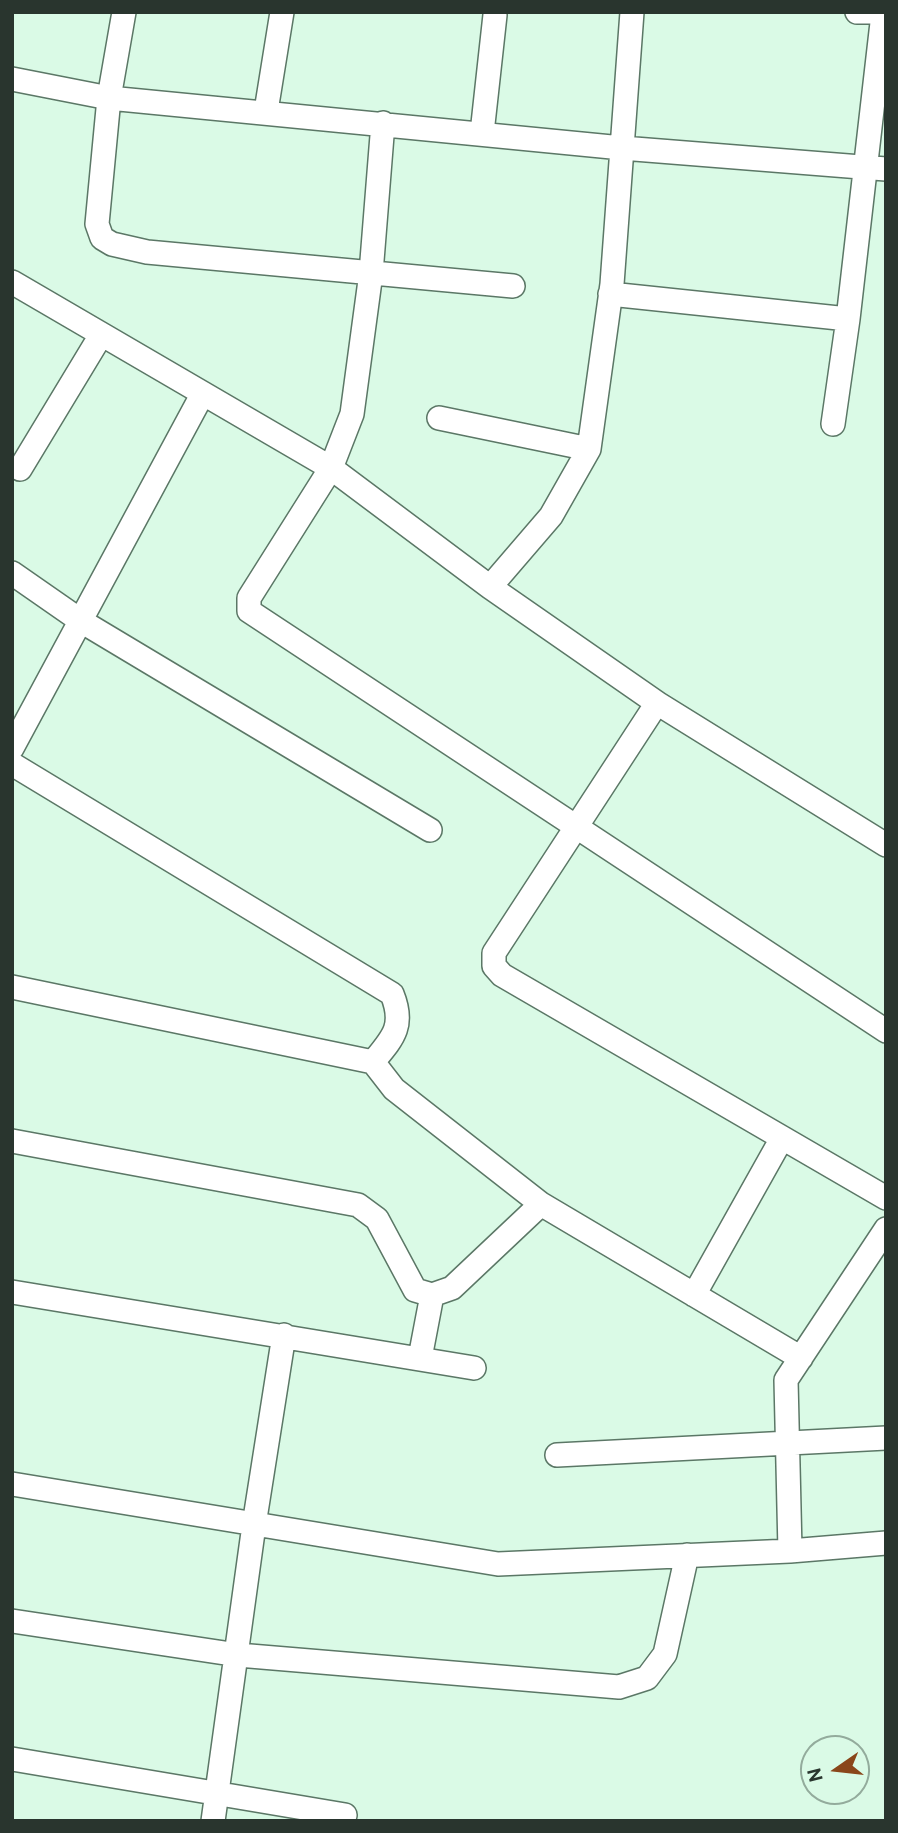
<!DOCTYPE html>
<style>
body{margin:0}
#map{position:relative;width:898px;height:1833px;overflow:hidden;background:#dafae6;font-family:Overpass,sans-serif}
canvas{display:block}
.frame{position:absolute;inset:0;border:14px solid #29352e;pointer-events:none}
.north{position:absolute;left:800px;top:1735px;width:70px;height:70px;box-sizing:border-box;background:#dafae6;border:2px solid #93ab9c;border-radius:50%;rotate:256deg;font-size:19px;font-weight:700;line-height:28px;text-align:center;color:#29352e}
.north::after{content:'';display:block;margin:auto;width:24px;height:32px;background:#8a461a;clip-path:polygon(50% 0,100% 100%,50% 72%,0 100%)}
</style>
<div id="map">
<canvas width="898" height="1833"></canvas>
<div class="frame"></div>
<div class="north">N</div>
</div>
<script>
const ctx = document.querySelector('canvas').getContext('2d');
ctx.lineJoin = 'round';
function strokePath(path, color, width, dash) { ctx.strokeStyle = color; ctx.lineWidth = width; ctx.lineCap = dash ? 'butt' : 'round'; ctx.setLineDash(dash || []); ctx.stroke(path); }
const minor = new Path2D(`
 M124,12L109,98L97,224L102,238L112,244L147,252L513,286
 M857,12H883
 M12,79L109,98L622,148L886,169
 M266,111L282,12
 M383,123L371,273L352,414L331,468L249,598V611L886,1031
 M482,133L495,15
 M12,282L331,468L490,587L657,703L886,845
 M610,294L848,319
 M439,418L589,449
 M833,424L848,319L883,14H886
 M20,469L101,335
 M12,573L81,621L430,830
 M490,587L551,516L589,449L612,284L632,12
 M657,703L494,953V966L502,975L886,1198
 M12,748L202,395
 M12,764L392,994C405,1026 393,1038 373,1062
 M12,987L373,1062L394,1089L541,1204L801,1358
 M12,1141L358,1205L377,1219L415,1290L432,1295L452,1288L541,1204
 M12,1292L474,1368
 M694,1295L782,1138
 M420,1358L432,1295
 M557,1455L886,1438
 M12,1484L498,1564L790,1551L886,1543
 M790,1551L786,1380L886,1229
 M12,1621L238,1655L619,1687L647,1678L665,1654L687,1555
 M12,1759L345,1815
 M213,1821L254,1525L284,1335`);
strokePath(minor, '#5b7766', 26);
strokePath(minor, '#fff', 23);
</script>
